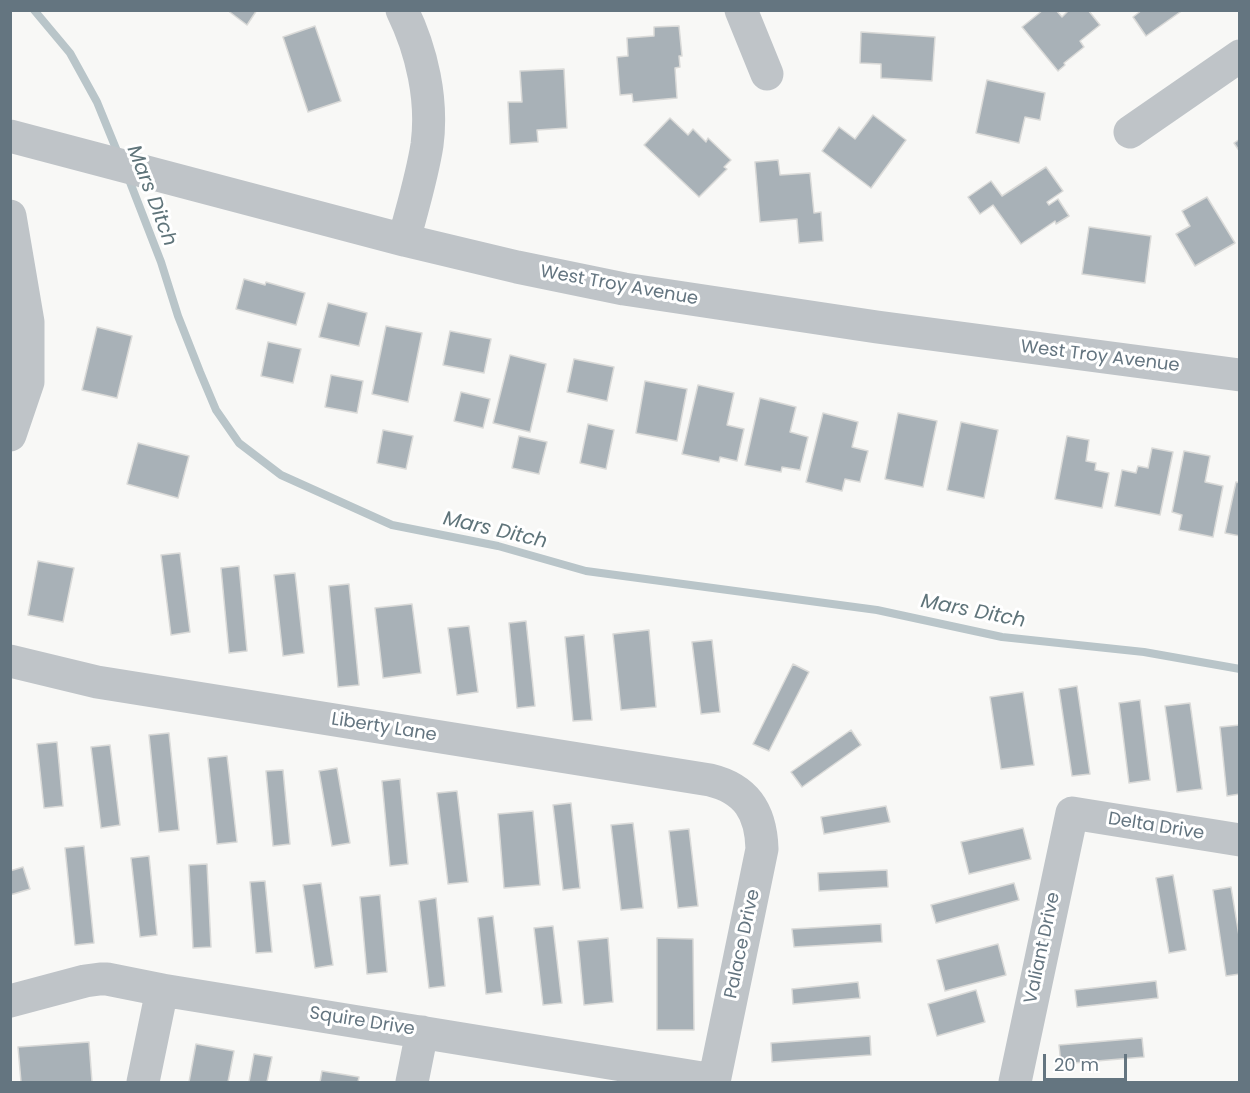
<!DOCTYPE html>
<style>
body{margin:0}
#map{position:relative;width:1250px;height:1093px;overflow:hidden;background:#f8f8f6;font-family:Poppins,sans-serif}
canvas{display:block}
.frame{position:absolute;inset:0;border:12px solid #647580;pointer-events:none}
.scale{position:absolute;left:1043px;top:1054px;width:84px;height:27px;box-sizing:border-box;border:3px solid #647580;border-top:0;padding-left:8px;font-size:18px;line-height:21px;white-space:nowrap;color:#647580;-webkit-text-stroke:4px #fff;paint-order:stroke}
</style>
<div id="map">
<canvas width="1250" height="1093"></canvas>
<div class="frame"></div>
<div class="scale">20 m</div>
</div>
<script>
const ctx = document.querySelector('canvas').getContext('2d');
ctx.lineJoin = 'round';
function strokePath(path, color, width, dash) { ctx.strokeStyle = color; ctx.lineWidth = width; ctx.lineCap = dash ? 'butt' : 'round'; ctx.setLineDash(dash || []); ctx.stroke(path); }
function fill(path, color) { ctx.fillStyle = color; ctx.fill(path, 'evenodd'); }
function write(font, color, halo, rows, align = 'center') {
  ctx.font = font + ' Poppins,sans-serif'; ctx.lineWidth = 6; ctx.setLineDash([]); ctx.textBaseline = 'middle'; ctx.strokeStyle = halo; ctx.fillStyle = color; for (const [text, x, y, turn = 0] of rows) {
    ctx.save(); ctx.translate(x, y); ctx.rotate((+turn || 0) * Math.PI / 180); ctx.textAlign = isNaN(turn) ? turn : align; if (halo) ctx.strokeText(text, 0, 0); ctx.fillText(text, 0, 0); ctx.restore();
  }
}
const stream = new Path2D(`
 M34,10L70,53L97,102L119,156
 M128,177L161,262L178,316L200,372L216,410L239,443L281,475L392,525L498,546L586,571L877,610L1002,637L1144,652L1240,669`);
const building = new Path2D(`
 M227,10H257L247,25Z
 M1043,10H1056L1062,17L1069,10H1088L1100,25L1080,41L1084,47L1064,63L1065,65L1058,71L1022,27Z
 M1142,10H1183L1146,36L1133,17Z
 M315,26L341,101L308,112L283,37Z
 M679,26L682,56H679L680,67L675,68L677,98L633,102L632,94L620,95L617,57L628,56L627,38L654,36V27Z
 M861,32L935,37L932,81L881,78V64L860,63Z
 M564,69L567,128L537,130L538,142L510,144L508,102H522L520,71Z
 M987,80L1045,93L1040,120L1025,117L1019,143L976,133Z
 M873,115L906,140L871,188L822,151L839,127L855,139Z
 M670,118L688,135L693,129L706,142L708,138L731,160L724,167L727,169L699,197L644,145Z
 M1240,139V152L1234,143Z
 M778,160L780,175L810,173L814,213L821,212L823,241L799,243L797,219L760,222L755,162Z
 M1046,167L1063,191L1047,202L1049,205L1058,199L1069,216L1056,224L1055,221L1021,244L993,205L980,214L968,197L991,181L1002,196Z
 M1207,197L1235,243L1195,266L1176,234L1190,226L1182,211Z
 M1089,227L1151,236L1145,283L1082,274Z
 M244,279L265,285L266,282L305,293L296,325L236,309Z
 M328,303L367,313L359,346L319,337Z
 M386,326L422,333L408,402L372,394Z
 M97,327L132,336L117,398L82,390Z
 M450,331L491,339L484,373L443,365Z
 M268,342L301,349L293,383L261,376Z
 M510,355L546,364L530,432L493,423Z
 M574,359L614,367L607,401L567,392Z
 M331,375L363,381L357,413L325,407Z
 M645,381L687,389L677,441L636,433Z
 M698,385L734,393L727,425L744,429L737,461L720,457L719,462L682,454Z
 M461,392L490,399L483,428L454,421Z
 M760,398L796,407L790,432L808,437L800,470L782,467L781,472L745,465Z
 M823,413L858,422L852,447L868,451L860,482L845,479L842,491L806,482Z
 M898,413L937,421L923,487L885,479Z
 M961,422L998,430L984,498L947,490Z
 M588,424L614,430L606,469L580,463Z
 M383,430L413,436L406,469L377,463Z
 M519,436L547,442L539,474L512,468Z
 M1067,436L1089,440L1086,461L1096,463L1095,470L1109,473L1102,508L1055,499Z
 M138,443L189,456L178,498L127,484Z
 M1152,448L1173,452L1160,515L1115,506L1122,470L1136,473L1138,466L1148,468Z
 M1184,451L1210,456L1205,482L1223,486L1213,537L1179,530L1182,515L1172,512Z
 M1236,482L1240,483V536L1225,533Z
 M180,553L190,632L171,635L161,555Z
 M38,561L74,568L63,622L28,615Z
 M239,566L247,651L229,653L221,568Z
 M295,573L304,653L283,656L274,575Z
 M349,584L359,685L338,687L329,586Z
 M412,604L421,673L383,678L375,608Z
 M526,621L535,706L517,708L509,623Z
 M469,626L478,692L457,695L448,628Z
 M649,630L656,707L621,710L613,634Z
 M584,635L592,720L573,721L565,637Z
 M712,640L720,712L701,714L692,642Z
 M793,664L809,672L769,751L753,744Z
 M1077,686L1090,774L1072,776L1059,689Z
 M1023,692L1034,765L1001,769L990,697Z
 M1140,700L1150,780L1129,783L1119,703Z
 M1190,703L1202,789L1177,792L1165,706Z
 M1240,725V794L1227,796L1220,727Z
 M851,730L861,745L802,787L791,772Z
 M169,733L179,830L159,832L149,735Z
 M57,742L63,806L44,808L37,744Z
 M110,745L120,825L101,828L91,747Z
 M227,756L237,842L217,844L208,758Z
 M337,768L350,843L332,846L319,771Z
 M283,770L290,844L273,846L266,771Z
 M400,779L408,864L390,866L382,781Z
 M457,791L468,882L448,884L437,793Z
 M571,803L580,888L563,890L553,805Z
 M886,806L890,822L824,834L821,817Z
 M533,811L540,885L504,888L498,814Z
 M633,823L643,908L621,910L611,825Z
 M1023,828L1031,859L969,874L961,842Z
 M689,829L698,906L678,908L669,831Z
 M84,846L94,943L75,945L65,848Z
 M149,856L157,935L140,937L131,858Z
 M207,864L211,947L193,948L189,865Z
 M23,867L30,889L10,895V871Z
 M887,870L888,887L819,891L818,873Z
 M1173,875L1186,950L1169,953L1156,878Z
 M265,881L272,952L256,953L250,882Z
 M321,883L333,965L315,968L303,885Z
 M1014,883L1019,900L936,923L931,905Z
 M1231,887L1240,942V974L1226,976L1213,890Z
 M380,895L387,972L367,974L360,897Z
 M436,898L445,986L429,988L419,901Z
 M493,916L502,992L486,994L478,918Z
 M881,924L882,942L794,947L792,929Z
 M553,926L562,1003L543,1005L534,928Z
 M608,938L613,1002L584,1005L578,941Z
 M657,938L693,939L694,1030H657Z
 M998,944L1006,975L945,991L937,960Z
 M1156,981L1158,998L1077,1007L1075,990Z
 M858,982L860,998L793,1004L792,989Z
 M976,990L985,1022L937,1036L928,1004Z
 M870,1036L871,1055L772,1062L771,1043Z
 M1142,1038L1144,1057L1061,1064L1059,1045Z
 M89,1042L92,1082H21L18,1047Z
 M196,1044L234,1051L228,1082H189Z
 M254,1054L272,1057L267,1082H249Z
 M322,1071L359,1077L358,1082H320Z`);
const minor = new Path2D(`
 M402,10C422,51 433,100 427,145C422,177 412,209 404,240
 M741,10L767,74
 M1130,132L1240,56
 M10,136L404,240L517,267L624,289L877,327L1240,375
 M10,216L28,322V382L10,435
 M10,661L97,682L710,780C747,789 761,812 762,849L714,1082
 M10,1001L85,981L100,979H107L162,990L714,1080
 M143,1082L162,990
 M412,1082L422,1032
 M1015,1082L1072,813L1240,840`);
const streetNames = [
 ["West Troy Avenue",619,286,10],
 ["West Troy Avenue",1100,357,7],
 ["Liberty Lane",384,728,9],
 ["Delta Drive",1156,827,9],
 ["Palace Drive",743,944,-78],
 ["Valiant Drive",1043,948,-78],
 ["Squire Drive",362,1022,9]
];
const waterNames = [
 ["Mars Ditch",151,196,69],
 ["Mars Ditch",495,531,13],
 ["Mars Ditch",973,612,11]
];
strokePath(stream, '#b9c5c9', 8);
fill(building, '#a8b1b7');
strokePath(building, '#dadad8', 1.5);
strokePath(minor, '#bfc4c8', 33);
write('18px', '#647580', '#fff', streetNames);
write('italic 20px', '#5f747a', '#fff', waterNames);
</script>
